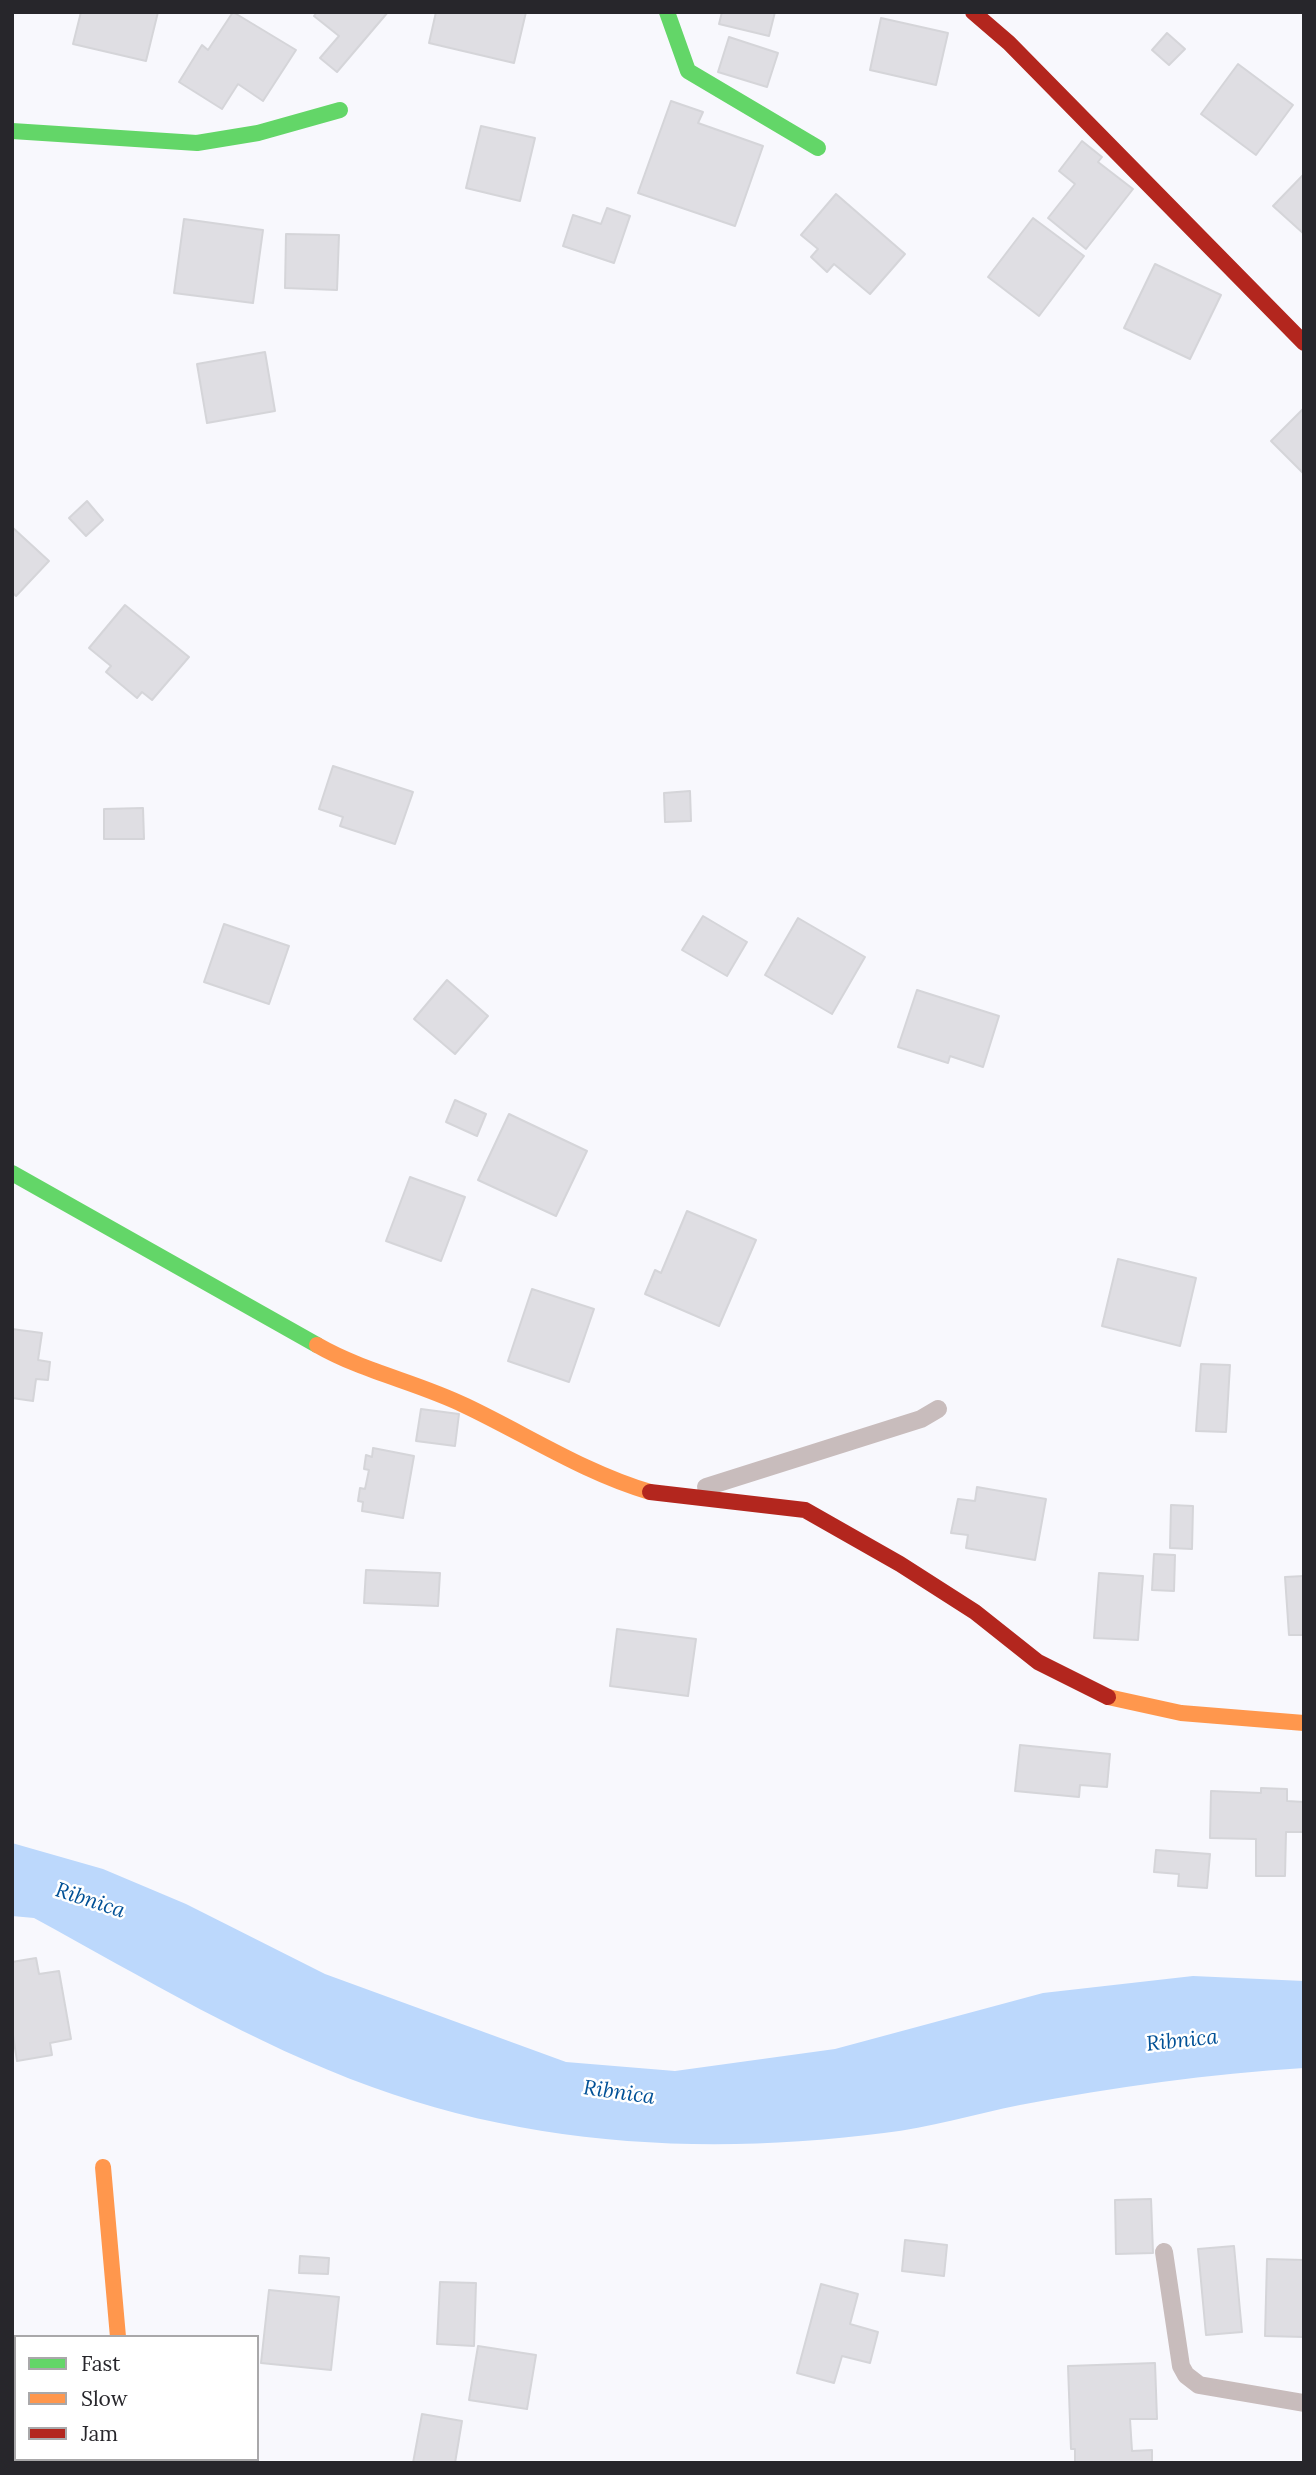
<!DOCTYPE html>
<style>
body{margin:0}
#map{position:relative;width:1316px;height:2475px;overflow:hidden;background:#f8f8fd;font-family:Lora,serif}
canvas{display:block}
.frame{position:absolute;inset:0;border:14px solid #27262b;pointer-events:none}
.legend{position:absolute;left:14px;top:2335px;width:245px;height:126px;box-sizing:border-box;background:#fff;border:2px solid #a9a8aa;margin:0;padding:9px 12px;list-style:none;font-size:21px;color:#27262b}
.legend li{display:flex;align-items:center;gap:14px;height:35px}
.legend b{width:35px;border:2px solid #a9a8aa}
</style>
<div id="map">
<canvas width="1316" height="2475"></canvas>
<div class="frame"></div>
<ul class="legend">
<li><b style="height:9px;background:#63d668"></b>Fast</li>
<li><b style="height:9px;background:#ff974d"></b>Slow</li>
<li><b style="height:9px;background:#b3261e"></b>Jam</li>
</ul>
</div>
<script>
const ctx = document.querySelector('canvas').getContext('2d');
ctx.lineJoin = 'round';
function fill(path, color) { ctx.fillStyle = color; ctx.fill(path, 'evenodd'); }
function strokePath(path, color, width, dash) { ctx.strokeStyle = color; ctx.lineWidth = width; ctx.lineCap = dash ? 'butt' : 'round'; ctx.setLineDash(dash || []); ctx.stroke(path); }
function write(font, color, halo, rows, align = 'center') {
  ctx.font = font + ' Lora,serif'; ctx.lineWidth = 5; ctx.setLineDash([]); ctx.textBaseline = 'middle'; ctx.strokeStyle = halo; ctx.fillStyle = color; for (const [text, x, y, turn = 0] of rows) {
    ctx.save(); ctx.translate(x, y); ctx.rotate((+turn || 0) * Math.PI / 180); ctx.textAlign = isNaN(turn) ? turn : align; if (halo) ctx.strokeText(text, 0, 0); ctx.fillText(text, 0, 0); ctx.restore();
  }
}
const water = new Path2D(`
 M12,1843L103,1869L186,1904L325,1974L566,2062L675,2071L835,2049L1043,1993L1193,1976L1304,1981V2068C1209,2074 1114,2087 1020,2105C975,2114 929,2128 884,2133C712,2155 536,2147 372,2087C253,2044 144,1978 34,1918L12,1916Z`);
const building = new Path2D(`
 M81,12H158L146,61L73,44Z
 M233,12L296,50L263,101L238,84L222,109L179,82L202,45L208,50Z
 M317,12H388L337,72L320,58L339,36L314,16Z
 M436,12H526L514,63L429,43Z
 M722,12H775L769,36L719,24Z
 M881,18L948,33L936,85L870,70Z
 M1167,33L1185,49L1169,65L1152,50Z
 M729,37L778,53L767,87L718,72Z
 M1238,64L1293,105L1256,155L1201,114Z
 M671,101L703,112L698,123L763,146L735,226L638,193Z
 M481,126L535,138L520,201L466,188Z
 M1082,141L1102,157L1098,162L1133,189L1086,249L1048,218L1075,184L1059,171Z
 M1304,174V234L1273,206Z
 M836,194L905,254L870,294L834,264L827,272L811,257L818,249L801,235Z
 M607,208L630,216L614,263L563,246L573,215L601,224Z
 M1033,218L1084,256L1039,316L988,277Z
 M184,219L263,230L253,303L174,293Z
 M286,234L339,235L337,290L285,288Z
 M1155,264L1221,295L1190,359L1124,328Z
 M265,352L275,411L207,423L197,364Z
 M1304,408V474L1271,441Z
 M87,501L103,520L86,536L69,518Z
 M12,527L49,561L16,596L12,592Z
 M125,605L189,657L152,700L142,692L137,698L106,672L111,666L89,648Z
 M333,766L413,792L395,844L340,826L343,817L319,809Z
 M690,791L691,821L665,822L664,793Z
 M143,808L144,839H104V809Z
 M703,916L747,942L727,976L682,950Z
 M798,918L865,957L832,1014L765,975Z
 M224,924L289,946L269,1004L204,982Z
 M447,980L488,1016L455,1054L414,1019Z
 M917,990L999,1016L983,1067L950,1056L948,1063L898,1047Z
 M455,1100L486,1114L477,1136L446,1122Z
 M509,1114L587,1151L556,1216L478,1180Z
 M410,1177L465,1197L441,1261L386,1241Z
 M687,1211L756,1240L719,1326L645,1294L655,1270L661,1273Z
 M1118,1259L1196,1278L1180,1346L1102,1326Z
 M532,1289L594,1309L569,1382L508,1361Z
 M12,1329L42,1333L38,1360L50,1362L48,1380L36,1379L33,1401L12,1398Z
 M1201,1364L1230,1365L1226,1432L1196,1431Z
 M421,1409L459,1414L455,1446L416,1441Z
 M373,1448L414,1456L403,1518L362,1511L363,1502L358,1501L360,1488L365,1489L369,1470L364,1469L366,1455L372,1457Z
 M977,1487L1046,1499L1035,1560L966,1548L968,1535L951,1533L958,1499L975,1501Z
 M1171,1505L1193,1506L1192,1549L1170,1548Z
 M1154,1554L1175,1555L1174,1591L1152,1590Z
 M366,1570L440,1573L438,1606L364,1603Z
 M1099,1573L1143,1576L1138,1640L1094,1638Z
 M1304,1576V1635H1289L1285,1577Z
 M617,1629L696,1639L688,1696L610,1686Z
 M1020,1745L1110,1754L1107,1787L1080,1785L1079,1797L1015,1791Z
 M1261,1788L1287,1789V1801L1304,1802V1832H1286L1285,1876H1256V1839L1210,1838L1211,1791L1261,1793Z
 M1156,1850L1210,1854L1207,1888L1178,1886L1179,1874L1154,1872Z
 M36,1958L39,1974L59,1971L71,2039L50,2043L52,2055L17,2061L12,2029V1962Z
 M1151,2199L1153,2253L1116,2254L1115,2200Z
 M905,2240L947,2245L944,2276L902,2271Z
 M1234,2246L1242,2332L1206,2335L1198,2249Z
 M300,2256L329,2258L328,2274L299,2273Z
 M1267,2259L1304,2260V2337L1265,2336Z
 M440,2282L476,2283L474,2346L437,2344Z
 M821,2284L858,2294L850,2324L878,2332L870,2363L842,2356L834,2383L797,2373Z
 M269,2290L339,2297L331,2370L261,2363Z
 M478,2346L536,2355L527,2409L469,2400Z
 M1155,2363L1157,2419H1130L1132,2451L1152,2450V2463H1075V2449H1071L1068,2366Z
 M12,2409H16V2449H12Z
 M422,2414L462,2421L455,2463H413Z`);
const lane = new Path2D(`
 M706,1487L921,1419L938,1409
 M1164,2252L1181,2366L1186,2375L1199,2385L1304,2403`);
const street = new Path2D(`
 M129,2459V2463`);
const fast = new Path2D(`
 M667,12L688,71L818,148
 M12,131L197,143L258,133L340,110
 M12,1173L317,1345`);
const slow = new Path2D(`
 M317,1345C364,1372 417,1382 466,1406C527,1435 585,1473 650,1492
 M1108,1697L1181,1713L1304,1723
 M103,2167L118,2337`);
const jam = new Path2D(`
 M973,12L1009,43L1304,343
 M650,1492L805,1510L900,1564L975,1612L1038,1662L1108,1697`);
const waterNames = [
 ["Ribnica",90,1901,18],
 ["Ribnica",1182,2041,-6],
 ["Ribnica",619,2093,8]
];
fill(water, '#bcd8fc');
fill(building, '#dfdee3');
strokePath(building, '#d5d5d9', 2);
strokePath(lane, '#c8bcbc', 18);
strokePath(street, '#c8bcbc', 33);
strokePath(fast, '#63d668', 16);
strokePath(slow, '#ff974d', 16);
strokePath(jam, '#b3261e', 16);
write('italic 21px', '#005096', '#fff', waterNames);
</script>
